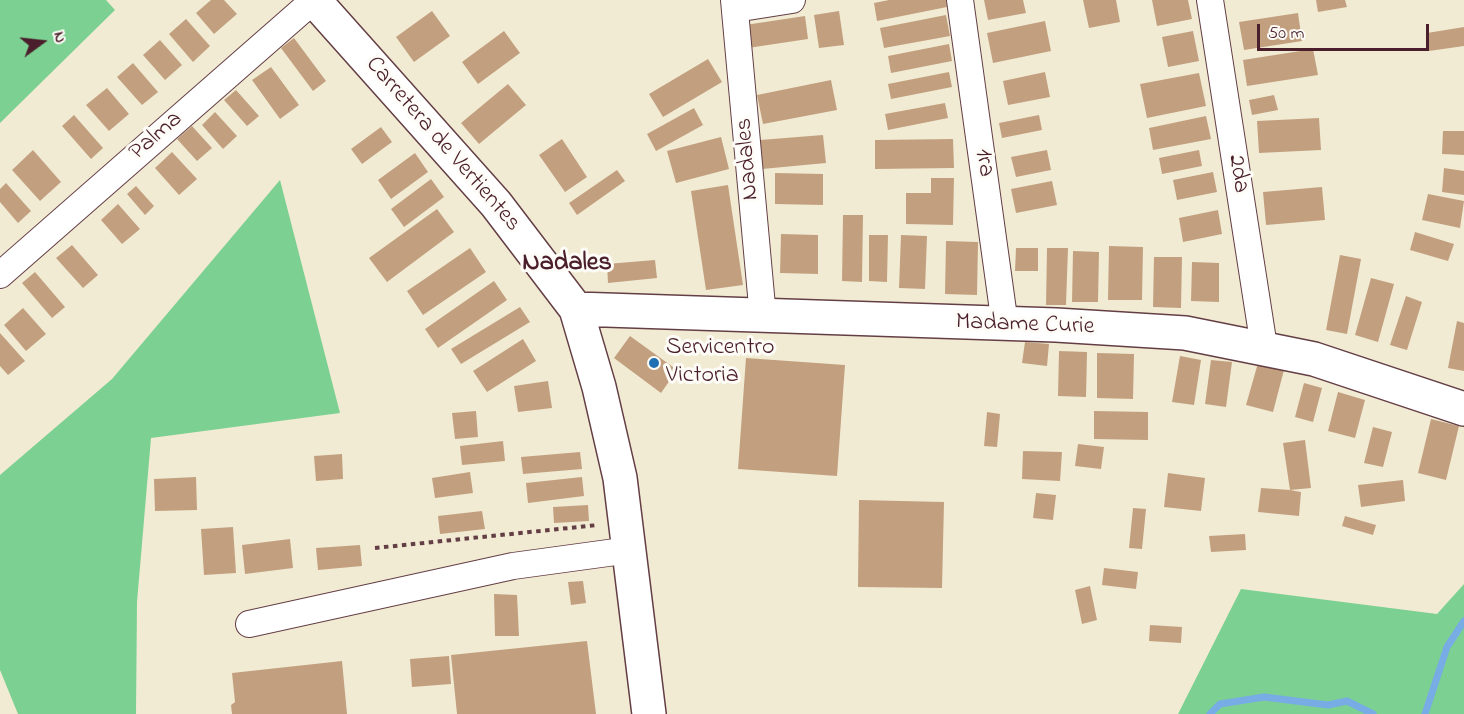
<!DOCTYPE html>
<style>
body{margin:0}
#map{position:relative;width:1464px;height:714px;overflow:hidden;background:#f2ebd4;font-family:"Indie Flower",sans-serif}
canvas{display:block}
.north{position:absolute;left:12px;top:12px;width:60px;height:60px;-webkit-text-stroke:4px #fdfcf7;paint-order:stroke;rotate:75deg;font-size:16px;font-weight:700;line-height:24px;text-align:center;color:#4a1f2b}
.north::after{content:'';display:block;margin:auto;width:21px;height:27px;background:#4a1f2b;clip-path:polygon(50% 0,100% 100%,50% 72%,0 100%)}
.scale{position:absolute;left:1257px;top:24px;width:172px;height:27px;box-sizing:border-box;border:3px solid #4a1f2b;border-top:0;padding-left:8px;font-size:18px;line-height:21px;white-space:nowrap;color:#4a1f2b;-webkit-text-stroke:4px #fdfcf7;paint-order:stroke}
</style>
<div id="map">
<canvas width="1464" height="714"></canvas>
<div class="north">N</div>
<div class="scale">50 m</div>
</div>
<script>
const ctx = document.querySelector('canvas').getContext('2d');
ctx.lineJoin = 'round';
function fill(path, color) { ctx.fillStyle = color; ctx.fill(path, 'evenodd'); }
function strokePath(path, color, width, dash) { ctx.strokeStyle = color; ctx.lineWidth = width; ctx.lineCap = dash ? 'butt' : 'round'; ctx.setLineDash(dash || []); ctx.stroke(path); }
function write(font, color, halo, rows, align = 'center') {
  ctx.font = font + ' "Indie Flower",sans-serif'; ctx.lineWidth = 6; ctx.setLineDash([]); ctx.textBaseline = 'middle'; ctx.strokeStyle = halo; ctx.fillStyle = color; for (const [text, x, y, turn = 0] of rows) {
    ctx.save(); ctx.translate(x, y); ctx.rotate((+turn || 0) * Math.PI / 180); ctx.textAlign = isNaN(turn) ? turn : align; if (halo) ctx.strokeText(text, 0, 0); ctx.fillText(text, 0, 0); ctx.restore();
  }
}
const green = new Path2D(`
 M0,0H106L115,10L0,123Z
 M280,180L340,413L151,438L137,602L136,714H18L0,670V475L112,379Z
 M1464,584V714H1178L1241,589L1437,614Z`);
const stream = new Path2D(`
 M1210,714L1220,704L1264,697L1328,705L1347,701L1373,714
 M1425,714L1447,647L1464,621`);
const building = new Path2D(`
 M211,0H224L237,14L214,34L196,13Z
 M889,0H946L947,7L877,21L874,3Z
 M984,0H1023L1026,13L988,20Z
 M1083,0H1116L1120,22L1089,28Z
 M1152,0H1188L1192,19L1157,26Z
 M1316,0H1345L1347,7L1318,12Z
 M432,11L450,36L414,62L396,37Z
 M839,11L844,45L819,48L814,15Z
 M1298,13L1302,41L1244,50L1239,22Z
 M946,15L950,36L884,48L880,28Z
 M805,16L808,39L748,48L745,25Z
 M186,19L210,46L193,62L169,34Z
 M1045,21L1051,51L993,63L987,33Z
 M1464,27V46L1429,51L1427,33Z
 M504,31L520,53L478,84L462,62Z
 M1193,31L1199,61L1168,67L1162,37Z
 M294,38L326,81L313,91L281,48Z
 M160,40L182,65L165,80L143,55Z
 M949,44L952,61L891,73L888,56Z
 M1313,49L1318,75L1247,86L1243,60Z
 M708,59L722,82L663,117L649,94Z
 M133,63L158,92L142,105L117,77Z
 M271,67L299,105L280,119L252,80Z
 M949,72L952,87L891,99L888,84Z
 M1045,72L1050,97L1008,105L1003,81Z
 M1199,73L1206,106L1147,118L1140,84Z
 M831,80L837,110L763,124L757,95Z
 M508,84L526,105L479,144L461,123Z
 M107,88L129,114L109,131L86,105Z
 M236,90L259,116L247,126L224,100Z
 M1274,95L1278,110L1252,115L1249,100Z
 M945,103L948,118L888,130L885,114Z
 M694,108L703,125L656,151L647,134Z
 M215,112L237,136L223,149L202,125Z
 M74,115L103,148L91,159L62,126Z
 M1039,115L1042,130L1002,138L999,123Z
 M1206,116L1211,139L1153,150L1149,128Z
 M1319,118L1321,150L1259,153L1257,121Z
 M192,126L212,148L197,161L177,139Z
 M381,127L392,142L362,164L351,149Z
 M1443,131H1464V155L1442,154Z
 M823,135L826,163L762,169L760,140Z
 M721,137L729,169L676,183L667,151Z
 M562,139L587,177L565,192L539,155Z
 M953,139L954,168L875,169V140Z
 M33,150L61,182L40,201L12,170Z
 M1047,150L1051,170L1016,177L1011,157Z
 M1199,150L1202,166L1162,174L1159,158Z
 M172,152L197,179L179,195L155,168Z
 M415,153L428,172L391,199L378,180Z
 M1444,168L1464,171V195L1442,192Z
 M617,170L625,181L577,215L569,203Z
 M1213,172L1217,192L1177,200L1173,180Z
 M775,173L823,174V205L775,204Z
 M931,178H954L953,225L906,224V193H931Z
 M431,179L444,197L404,227L391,209Z
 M1052,181L1057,205L1016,213L1011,189Z
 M6,183L31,211L18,223L0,202V189Z
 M728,185L743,285L706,290L691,191Z
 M136,186L154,206L145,215L127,194Z
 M1322,187L1325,220L1266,225L1263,192Z
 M1428,194L1464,201L1460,228L1422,220Z
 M118,204L140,229L122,244L101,220Z
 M437,209L454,232L387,282L369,258Z
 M1218,210L1222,234L1183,242L1179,218Z
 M843,215H863L862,282L842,281Z
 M1415,232L1454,244L1448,261L1410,250Z
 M781,234L818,235V274L780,273Z
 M869,235H888L887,282L869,281Z
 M901,235L927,236L925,289L899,288Z
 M946,241L978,242L977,295L945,294Z
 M72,245L98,275L83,288L56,258Z
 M1109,246L1143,247L1142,300H1108Z
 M470,248L486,272L423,315L407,291Z
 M1016,248H1038V271H1015Z
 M1047,248H1068L1066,305H1046Z
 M1073,251L1099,252L1098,302H1072Z
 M1340,255L1361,259L1347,334L1326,330Z
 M1154,257H1182L1181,308L1153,307Z
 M655,260L657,278L608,283L607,264Z
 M1192,262L1219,263V302L1191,301Z
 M35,272L65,307L52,318L22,283Z
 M1371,278L1394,284L1378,342L1355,335Z
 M494,281L507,300L438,348L425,329Z
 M1406,296L1422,302L1407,350L1390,345Z
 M520,307L530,322L461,364L451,349Z
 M23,308L46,334L26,351L4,325Z
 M1457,321L1464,323V371L1448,368Z
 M0,333L25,361L8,375L0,366Z
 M630,336L677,370L661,393L614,358Z
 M523,339L536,361L487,392L473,371Z
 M1025,342L1049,344L1047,366L1022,363Z
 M1059,351L1087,352L1086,397L1058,396Z
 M1097,353L1134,354L1133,399L1097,398Z
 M1180,356L1201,360L1194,405L1172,402Z
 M746,358L845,365L837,476L738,469Z
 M1211,360L1232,362L1226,407L1205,404Z
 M1258,363L1284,370L1273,412L1246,405Z
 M548,381L552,408L518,412L514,386Z
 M1304,383L1322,388L1313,422L1295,417Z
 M1338,392L1365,400L1355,438L1328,431Z
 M476,411L478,437L455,439L452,413Z
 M1094,411L1148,412V440L1094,439Z
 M987,412L1000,414L997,447L984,446Z
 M1431,419L1459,426L1446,480L1418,473Z
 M1373,427L1392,432L1383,467L1364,463Z
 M1305,440L1311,488L1290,490L1301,492L1299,516L1258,512L1261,488L1290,490L1283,443Z
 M503,441L505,461L462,465L460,446Z
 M1078,444L1104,447L1101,469L1075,466Z
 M1023,451L1062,452L1060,481L1022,479Z
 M580,452L582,469L523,474L521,457Z
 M342,454L343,479L316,481L314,456Z
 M470,472L473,493L435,498L432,478Z
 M1168,473L1205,478L1201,511L1164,507Z
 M196,477L197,510L155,511L154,479Z
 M582,477L584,496L528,503L526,483Z
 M1403,480L1405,501L1361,507L1358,485Z
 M1036,493L1056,495L1053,520L1033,518Z
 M859,500L944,502L942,588L858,587Z
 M588,505L589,521L554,523L553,507Z
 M1133,508L1146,509L1142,549L1129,548Z
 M482,511L485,529L440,534L438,516Z
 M1345,516L1376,525L1373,535L1342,526Z
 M233,527L236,573L204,575L201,529Z
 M1245,534L1246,550L1211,552L1209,536Z
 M290,539L293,568L245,574L242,545Z
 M360,545L362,566L318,570L316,548Z
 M1104,568L1138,572L1136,589L1102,585Z
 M583,581L586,603L571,605L568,582Z
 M1090,586L1097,620L1082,624L1075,590Z
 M494,594L517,595L519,636H495Z
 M1150,625L1182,627L1181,643L1149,641Z
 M587,641L596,714H457L451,655Z
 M449,656L451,684L412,687L410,659Z
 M342,661L347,714H232L231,705L235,702L232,673Z`);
const path = new Path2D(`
 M375,548L598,525`);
const minor = new Path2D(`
 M734,0L763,317
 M960,0L1005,325
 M1210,0L1264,347
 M735,9L792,0
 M0,275L314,0
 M249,624L513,566L630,550`);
const major = new Path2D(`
 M314,0L496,204L576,309L599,387L620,478L649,714
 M576,309L1056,325L1185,333L1314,359L1464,409`);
const markers = [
 [654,363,6,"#1f6fb2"]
];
const streetNames = [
 ["Palma",157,137,-41],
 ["Carretera de Vertientes",442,145,49],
 ["Nadales",749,159,-95],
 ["1ra",983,163,82],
 ["2da",1237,174,81],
 ["Madame Curie",1025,326,2]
];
const poiNames = [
 ["Servicentro",666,349],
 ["Victoria",666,377]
];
const neighbourhoodNames = [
 ["Nadales",567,265]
];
fill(green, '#7cd092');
strokePath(stream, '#77ace5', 7);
fill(building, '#c2a07f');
strokePath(minor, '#633e44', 28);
strokePath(major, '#633e44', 36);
strokePath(path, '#633e44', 4, [4.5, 4.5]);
strokePath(minor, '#fff', 26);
strokePath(major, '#fff', 33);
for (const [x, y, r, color] of markers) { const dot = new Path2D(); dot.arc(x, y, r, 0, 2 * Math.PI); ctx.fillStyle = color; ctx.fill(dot); strokePath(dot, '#fdfcf7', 2); }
write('24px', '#4a1f2b', '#fdfcf7', streetNames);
write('24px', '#4a1f2b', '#fdfcf7', poiNames, 'left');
write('bold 26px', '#4a1f2b', '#fdfcf7', neighbourhoodNames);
</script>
